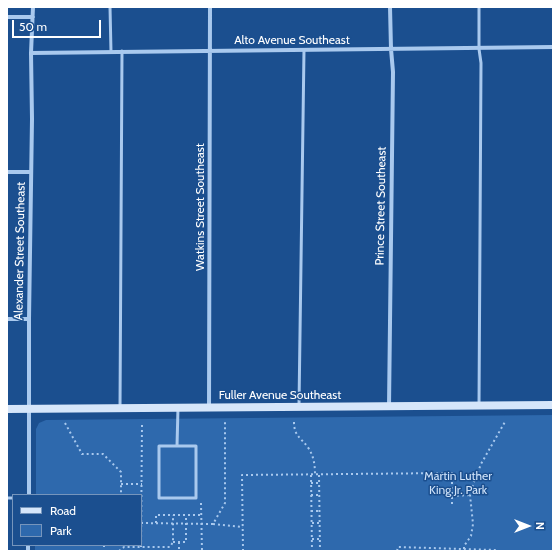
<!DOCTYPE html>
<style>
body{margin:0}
#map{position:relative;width:560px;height:558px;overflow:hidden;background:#1b4f8f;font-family:Cabin,sans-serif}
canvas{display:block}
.frame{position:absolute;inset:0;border:8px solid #fff;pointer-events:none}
.legend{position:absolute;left:12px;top:494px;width:130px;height:52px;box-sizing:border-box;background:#1b4f8f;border:1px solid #7695bc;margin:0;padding:5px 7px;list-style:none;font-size:12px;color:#fff}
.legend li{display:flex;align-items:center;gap:8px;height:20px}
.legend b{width:20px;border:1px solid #7695bc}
.north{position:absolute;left:508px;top:506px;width:40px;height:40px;-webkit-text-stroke:3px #1b4f8f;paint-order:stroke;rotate:90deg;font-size:11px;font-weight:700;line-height:16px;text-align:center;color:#fff}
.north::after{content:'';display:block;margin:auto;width:14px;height:18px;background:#fff;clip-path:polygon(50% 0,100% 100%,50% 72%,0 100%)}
.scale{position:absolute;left:12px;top:20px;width:89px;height:18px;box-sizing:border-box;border:2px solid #fff;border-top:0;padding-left:5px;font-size:12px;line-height:14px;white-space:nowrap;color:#fff;-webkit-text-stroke:3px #1b4f8f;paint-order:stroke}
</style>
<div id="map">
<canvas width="560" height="558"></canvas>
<div class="frame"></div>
<ul class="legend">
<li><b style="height:5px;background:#d6e6fa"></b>Road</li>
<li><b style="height:11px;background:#2e69ad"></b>Park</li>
</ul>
<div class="north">N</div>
<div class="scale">50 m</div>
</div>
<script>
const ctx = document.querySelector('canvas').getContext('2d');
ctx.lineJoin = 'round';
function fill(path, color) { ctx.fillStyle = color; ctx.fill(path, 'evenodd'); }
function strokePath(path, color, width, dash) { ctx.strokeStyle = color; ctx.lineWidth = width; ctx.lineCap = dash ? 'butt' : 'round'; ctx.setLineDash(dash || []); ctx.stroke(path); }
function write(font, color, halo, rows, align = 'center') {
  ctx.font = font + ' Cabin,sans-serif'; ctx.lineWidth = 3; ctx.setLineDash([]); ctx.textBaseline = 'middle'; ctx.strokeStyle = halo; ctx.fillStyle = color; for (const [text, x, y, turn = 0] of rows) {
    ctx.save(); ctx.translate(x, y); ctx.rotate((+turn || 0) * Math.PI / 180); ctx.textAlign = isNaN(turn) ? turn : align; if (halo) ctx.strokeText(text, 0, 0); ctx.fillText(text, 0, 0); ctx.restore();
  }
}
const green = new Path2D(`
 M553,415V551H35V545H141V495H36V429L39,423L46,420Z`);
const path = new Path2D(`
 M294,422C294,437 302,438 309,449C314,457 315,466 315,475
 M65,423L82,454H103L121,472V495
 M311,475L312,551
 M319,475L320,551
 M311,483H319
 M121,484H142
 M311,495H319
 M452,496L470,495
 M201,503L202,551
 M311,511H319
 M141,523L213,524L225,503V422
 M156,523V515H202
 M312,523H319
 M213,524L243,527
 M312,539H320
 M173,542H186V515
 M179,542V551
 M104,545V551
 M141,547L142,423
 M464,549V546L471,536L473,524L470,495L471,490L481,464L506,420
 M119,551L124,547H170L173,542V515
 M243,551L242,475L452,473V504H451
 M397,551L398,547L495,550V551`);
const lane = new Path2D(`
 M110,7L111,52
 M299,405L304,50
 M479,405L481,63L479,49V7
 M120,408L122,51
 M159,446H196V498H159Z
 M177,446L178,408
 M7,498H13`);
const street = new Path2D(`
 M7,17H33
 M31,53L553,47
 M7,172H31
 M7,319H29
 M389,406L393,72L391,49L390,7
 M209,408L210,7
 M29,495V319L32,119L31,53L33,7
 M28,551V545`);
const secondary = new Path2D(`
 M7,409L553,405`);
const streetNames = [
 ["Alto Avenue Southeast",292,40],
 ["Prince Street Southeast",381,206,-89],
 ["Watkins Street Southeast",200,207,-90],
 ["Alexander Street Southeast",20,251,-89],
 ["Fuller Avenue Southeast",280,395]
];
const parkNames = [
 ["Martin Luther",458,476],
 ["King Jr. Park",458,490]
];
fill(green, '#2e69ad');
strokePath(path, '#a9c9ee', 2, [2, 3]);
strokePath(lane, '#a9c9ee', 3);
strokePath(street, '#a9c9ee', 4);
strokePath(secondary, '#d6e6fa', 8);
write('12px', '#fff', '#1b4f8f', streetNames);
write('12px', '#cfe3fa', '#1b4f8f', parkNames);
</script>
